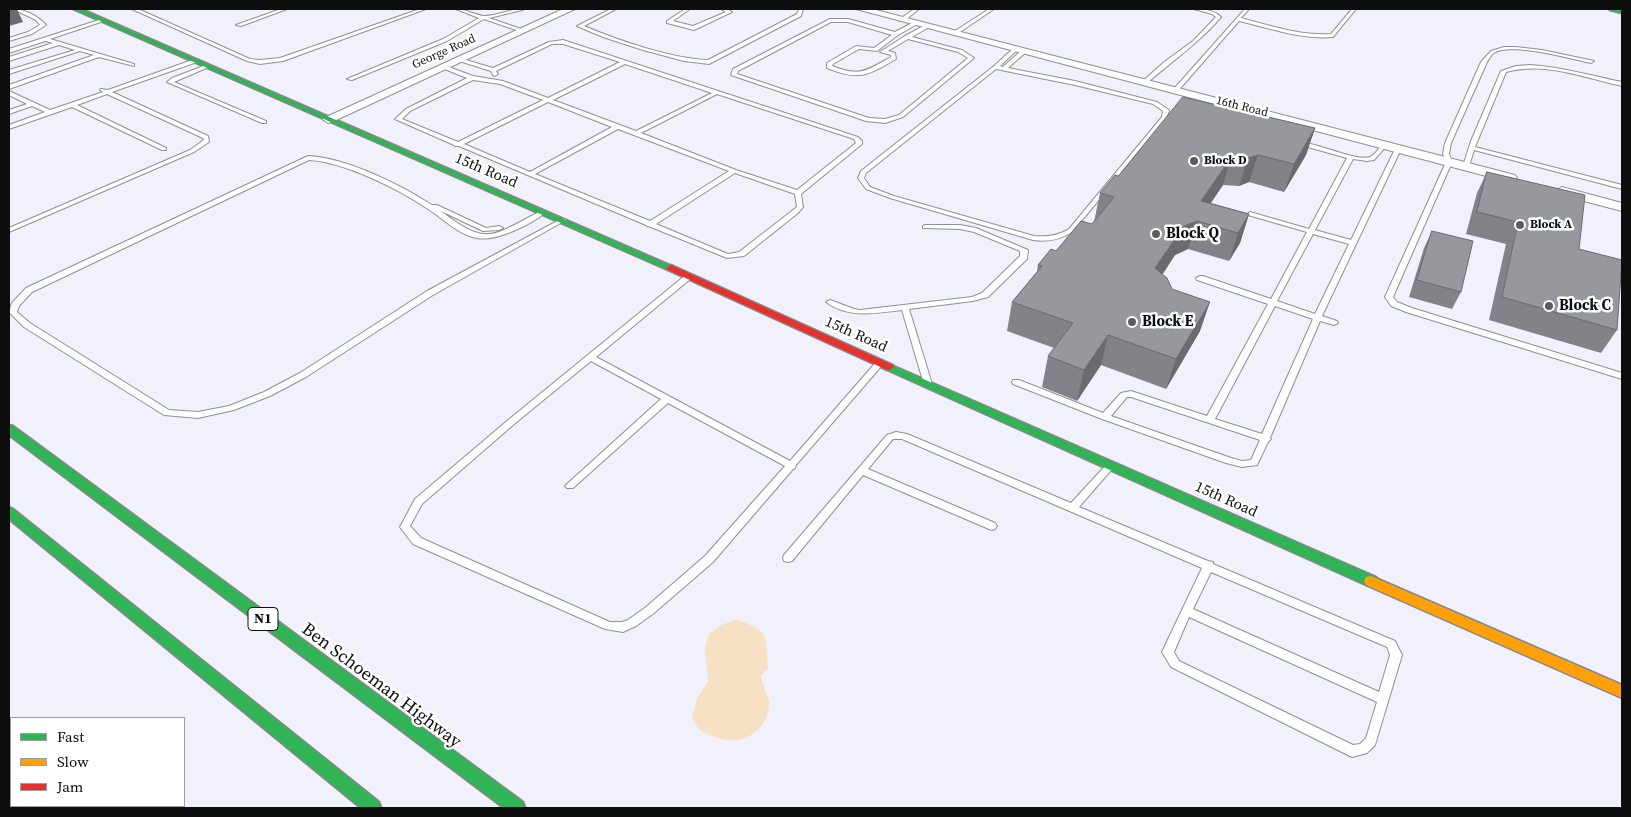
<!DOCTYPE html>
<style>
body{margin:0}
#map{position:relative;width:1631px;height:817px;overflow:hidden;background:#f1f1fb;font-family:"Source Serif 4",serif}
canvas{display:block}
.frame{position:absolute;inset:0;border:10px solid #0d0d0d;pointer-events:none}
.legend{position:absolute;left:10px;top:717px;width:175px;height:90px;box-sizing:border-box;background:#fff;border:1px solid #9e9e9e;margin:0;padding:6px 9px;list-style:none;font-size:15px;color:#0d0d0d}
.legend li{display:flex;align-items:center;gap:10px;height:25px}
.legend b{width:25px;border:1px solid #9e9e9e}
</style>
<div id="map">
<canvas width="1631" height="817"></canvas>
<div class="frame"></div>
<ul class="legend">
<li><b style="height:6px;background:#30b455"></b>Fast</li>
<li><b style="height:6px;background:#ff9f0a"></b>Slow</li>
<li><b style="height:6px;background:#e5322d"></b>Jam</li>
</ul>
</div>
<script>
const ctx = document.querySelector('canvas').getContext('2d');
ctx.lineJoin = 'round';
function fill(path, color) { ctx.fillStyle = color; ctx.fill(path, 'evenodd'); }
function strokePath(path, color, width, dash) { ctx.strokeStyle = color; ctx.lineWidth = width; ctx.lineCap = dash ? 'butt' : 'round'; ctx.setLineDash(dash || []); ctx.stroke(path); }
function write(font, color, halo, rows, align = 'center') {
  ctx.font = font + ' "Source Serif 4",serif'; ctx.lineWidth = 5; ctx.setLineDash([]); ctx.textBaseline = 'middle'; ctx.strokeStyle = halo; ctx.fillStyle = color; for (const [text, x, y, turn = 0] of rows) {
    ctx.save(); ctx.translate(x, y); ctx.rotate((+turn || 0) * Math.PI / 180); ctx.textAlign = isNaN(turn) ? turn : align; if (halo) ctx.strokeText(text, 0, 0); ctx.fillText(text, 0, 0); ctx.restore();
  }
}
const water = new Path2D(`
 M736,620C771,630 765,636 768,668L761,676C762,685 768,695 769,702C770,723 751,743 729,740C718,739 709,735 699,730L692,718L697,699L708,681L705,646L709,634L721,625Z`);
const lane = new Path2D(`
 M13,9C25,9 38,16 46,25L32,34L9,41V38L28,32L40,25L36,20Z
 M132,9H138L250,59L260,60L280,58L420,9H426L283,61L260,64L247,61Z
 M281,9H287L241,26L236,25Z
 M456,9C466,9 474,15 484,16C496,16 510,9 524,9L522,10L489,18L527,31L522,32L484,19L447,41L352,80L347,79L443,39L479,18Z
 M611,9H616L584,26C617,40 673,59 708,60L797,14L799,9H803L801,16L709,64L684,61L643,50L603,37L577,26Z
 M685,9H690L673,21L693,26L726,12L721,9H727L732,12L694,30L667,23V21Z
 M914,9H919L904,21H900V19Z
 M989,9H994L957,34L952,33Z
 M1194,9C1204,9 1214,10 1221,17C1199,43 1172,61 1146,84H1142V82L1163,63L1193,41L1216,17L1212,14Z
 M1245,9H1249L1241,18C1271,26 1301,36 1331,34L1352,9H1356L1333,37C1301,40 1270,28 1239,21L1177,92H1173V90Z
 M102,19L104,20V21L50,39L134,64V66L99,57L9,89V85L94,55L80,51L9,74V70L75,50L59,45L9,61V57L53,43L45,41L9,53V49Z
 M830,19H848L895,32L914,22L919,23L898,35L877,51L859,49L833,64L832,66C860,77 866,71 891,57V55L880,52L905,36L927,24L929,25V27L912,37L962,50L974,58L903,117L885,123L866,121L731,75L733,69ZM831,22H848L892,35L874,48L856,46L827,63V68C859,81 867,76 896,59L895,53L888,51L908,39L958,52L968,58L899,115L885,119L869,118L737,74L738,71Z
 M563,40L858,137L862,141V144L801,194L803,207L798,213L744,256L727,258L651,227L647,226L646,225L459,146H455L454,145L395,119L406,109L467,78L442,68V66H446L473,76L503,81L548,98L620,62L563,44H552L496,71L498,74L495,76L493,75L491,71L456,60L459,58L493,68L549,42ZM625,64L712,93L636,131L553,100ZM473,80L500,84L543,100L458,142L402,119L410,111ZM717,94L854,139L856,143L797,190L736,170L641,133ZM548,102L612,127L530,172L464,144ZM618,129L729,171L650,221L535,174ZM735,173L795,194L797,207L739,252L728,254L656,224Z
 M1015,47L1018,49L1017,50L1000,66L1003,67L1021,51H1025V53L1008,68L1075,81L1157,102L1169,110L1167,118L1073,231C1061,240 1048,242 1033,240L890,198L866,189L858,178L861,171L994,66ZM996,69L1075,85L1153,104L1163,111L1162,117L1069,229C1057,236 1047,237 1034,236L894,196L870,187L864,178L866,173Z
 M1504,47H1516L1542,50L1594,61L1591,63C1571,59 1511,42 1494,53C1491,55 1489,59 1487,62L1451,143L1449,154L1452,162L1393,297L1397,302L1412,308L1622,373V379L1406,312L1391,306L1385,297L1446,162L1443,154L1445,143L1481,62L1491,51Z
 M195,59L198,61L197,62L112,92L208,136L209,142L194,152L9,232V228L190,150L204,140L203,138L107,94L77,105L166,148V150H162L72,107L9,129V125L45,112L32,106L9,114V110L27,104L9,95V91L50,110L103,92L100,90L101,89L108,90Z
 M206,65L211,66L174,82L266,121V123H262L167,82L172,78Z
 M1530,65C1562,67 1592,76 1622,82V86C1585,78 1545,61 1506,72L1475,147L1622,185V189L1474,150L1469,166L1464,167L1463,166L1471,141L1501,71L1516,66Z
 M1297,142C1314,141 1356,162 1370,157C1375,155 1380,147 1383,143L1388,144L1374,160L1367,161L1353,159L1315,230L1351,240L1396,147L1399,145L1402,147L1322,316L1337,321L1338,323L1334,325L1320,321L1270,438L1271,439L1268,442L1257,465L1242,467L1226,463L1102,419L1013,384L1012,382L1013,380H1019L1103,413L1121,393L1131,391L1207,416L1268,304L1197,280L1196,278L1200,276H1203L1271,299L1307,232L1248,215L1247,214L1250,212L1309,229L1347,158L1297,144ZM1313,234L1349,244L1315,314L1277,301ZM1275,306L1313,319L1262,434L1215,419ZM1127,397H1131L1260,440L1251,460L1242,461L1231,458L1111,416Z
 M308,156C347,158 399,184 432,205H437L486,228L499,226L503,228L499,230L483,231L441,211C488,248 493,235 541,211L543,210L546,212C532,224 496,242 477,238C457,234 444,219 428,209C399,189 344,162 309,160L32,292L19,306L17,312L30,323L169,410L198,412L229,406L264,392L300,373L427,291L561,219H565L566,220L433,295L306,377L270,396L234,410L198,418L164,415L24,327L9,312L12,303L26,288Z
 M925,225H960L976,228L1028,250L1027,259L988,297L973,301L909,309L932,384L928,387L924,384L902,310C876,313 848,319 826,302L830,300L854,309L860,310L972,297L982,293L1020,256V251L974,232L960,229L923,228V226Z
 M687,274H690L694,276L596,357L790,461L877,361H883L884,363L796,465L795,468L793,469L713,562L654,613L636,626L623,632L605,629L413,544L400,527L415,499L507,421ZM591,361L661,399L567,484L565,486L567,488H573L668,403L785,466L705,556L646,607L628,620L622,622H610L421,538L410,526L422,504L513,425Z
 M896,432L907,434L1071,503L1107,464H1113L1115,466L1113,468L1079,507L1208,561L1213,562V564L1395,641L1402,655L1375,745L1367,753L1352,757L1171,667L1162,652L1202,568L902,439H893L868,469L995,523L997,526L995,529L992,530L989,529L863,475L792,561L788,562L784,561L783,558L784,555L887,435ZM1211,572L1387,647L1390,655L1379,692L1193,609ZM1189,617L1377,702L1366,738L1360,744L1353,745L1179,661L1174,652Z`);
const street = new Path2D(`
 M563,9H575L332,122L328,123L322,119Z
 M856,9H872L1515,175L1517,178L1515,181H1505Z
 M1562,187L1622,203V211L1557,194L1555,191Z`);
const fast = new Path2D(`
 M73,9H81L676,268L674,270H668Z
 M1609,9H1622V13L1610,10Z
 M889,364L1376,577L1378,581L1376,585L1371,586L1366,585L885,369L884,367Z
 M9,425L13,426L523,802L525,808H504L9,435Z
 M9,507L13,509L379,802L381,808H361L9,519Z`);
const slow = new Path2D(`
 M1371,576L1622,685V698L1366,585L1364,581L1366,577Z`);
const jam = new Path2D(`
 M671,265L893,365L894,367L889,370L885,369L668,270L666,268Z`);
const wall = new Path2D(`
 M1315,128L1306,155L1284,192L1249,182L1239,186L1223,185L1211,203L1249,214L1240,243L1229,261L1188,249L1175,255L1162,275L1200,331L1166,389L1101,365L1077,401L1042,387L1048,356L1054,348L1007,331L1012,302L1037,272L1038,265L1092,224L1094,222L1100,193L1118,176Z
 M1487,172L1579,249L1617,330L1601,353L1489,320L1506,244L1466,234L1477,193Z
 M1432,231L1461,292L1452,309L1409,297L1424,248Z`);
const shadedWall = new Path2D(`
 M9,9H17L23,22L9,26Z
 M1315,128L1306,155L1284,192L1294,164Z
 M1258,155L1249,182L1239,186L1248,158Z
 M1231,158L1223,185L1198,221H1197L1188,249L1175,255L1147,298L1155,268Z
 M1249,214L1240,243L1229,261L1238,233Z
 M1210,302L1200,331L1166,389L1176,359Z
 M1108,335L1101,365L1077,401L1084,370Z`);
const building = new Path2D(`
 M1183,97L1315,128L1294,164L1258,155L1248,158H1231L1201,201L1249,214L1238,233L1197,221L1184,226L1155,268L1167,278L1172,289L1210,302L1176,359L1108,335L1084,370L1048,356L1073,323L1012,302L1042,266L1038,265L1051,249L1056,251L1081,221L1092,224L1114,197L1100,193L1115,175L1118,176Z
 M1487,172L1585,195L1579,249L1622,260L1617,330L1502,297L1518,222L1477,212Z
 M1432,231L1473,241L1461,292L1417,280Z`);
const markers = [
 [1194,161,5,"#5d5d60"],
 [1520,225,5,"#5d5d60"],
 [1156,234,5,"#5d5d60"],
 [1549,306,5,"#5d5d60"],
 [1132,322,5,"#5d5d60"]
];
const farStreetnames = [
 ["George Road",444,52,-24],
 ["16th Road",1242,107,14]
];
const farPoinames = [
 ["Block D",1204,161],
 ["Block A",1530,225]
];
const shields = [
 [263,619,30]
];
const shieldNames = [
 ["N1",263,619]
];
const streetNames = [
 ["15th Road",486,171,23],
 ["15th Road",856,335,24],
 ["15th Road",1226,500,24]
];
const poiNames = [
 ["Block Q",1166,234],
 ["Block C",1559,306],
 ["Block E",1142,322]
];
const nearStreetnames = [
 ["Ben Schoeman Highway",381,686,37]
];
fill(water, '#f7e1c4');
strokePath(lane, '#909094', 2);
strokePath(street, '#909094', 2);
strokePath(fast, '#86868b', 3);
strokePath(slow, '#86868b', 3);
strokePath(jam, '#86868b', 3);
fill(lane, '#fdfdfe');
fill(street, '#fdfdfe');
fill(fast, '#30b455');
fill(slow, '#ff9f0a');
fill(jam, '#e5322d');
fill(wall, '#828388');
fill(shadedWall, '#6a6a6f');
fill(building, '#97989e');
strokePath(building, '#6a6a6f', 1);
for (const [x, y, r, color] of markers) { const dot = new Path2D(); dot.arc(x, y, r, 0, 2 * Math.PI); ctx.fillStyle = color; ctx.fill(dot); strokePath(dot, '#fff', 2); }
write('12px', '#0d0d0d', '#fff', farStreetnames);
write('bold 12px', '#0d0d0d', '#fff', farPoinames, 'left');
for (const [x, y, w] of shields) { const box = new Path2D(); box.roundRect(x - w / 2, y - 11.5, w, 23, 4); ctx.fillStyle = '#fff'; ctx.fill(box); strokePath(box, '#0d0d0d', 1); }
write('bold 14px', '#0d0d0d', null, shieldNames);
write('15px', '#0d0d0d', '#fff', streetNames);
write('bold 15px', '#0d0d0d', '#fff', poiNames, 'left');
write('18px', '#0d0d0d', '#fff', nearStreetnames);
</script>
